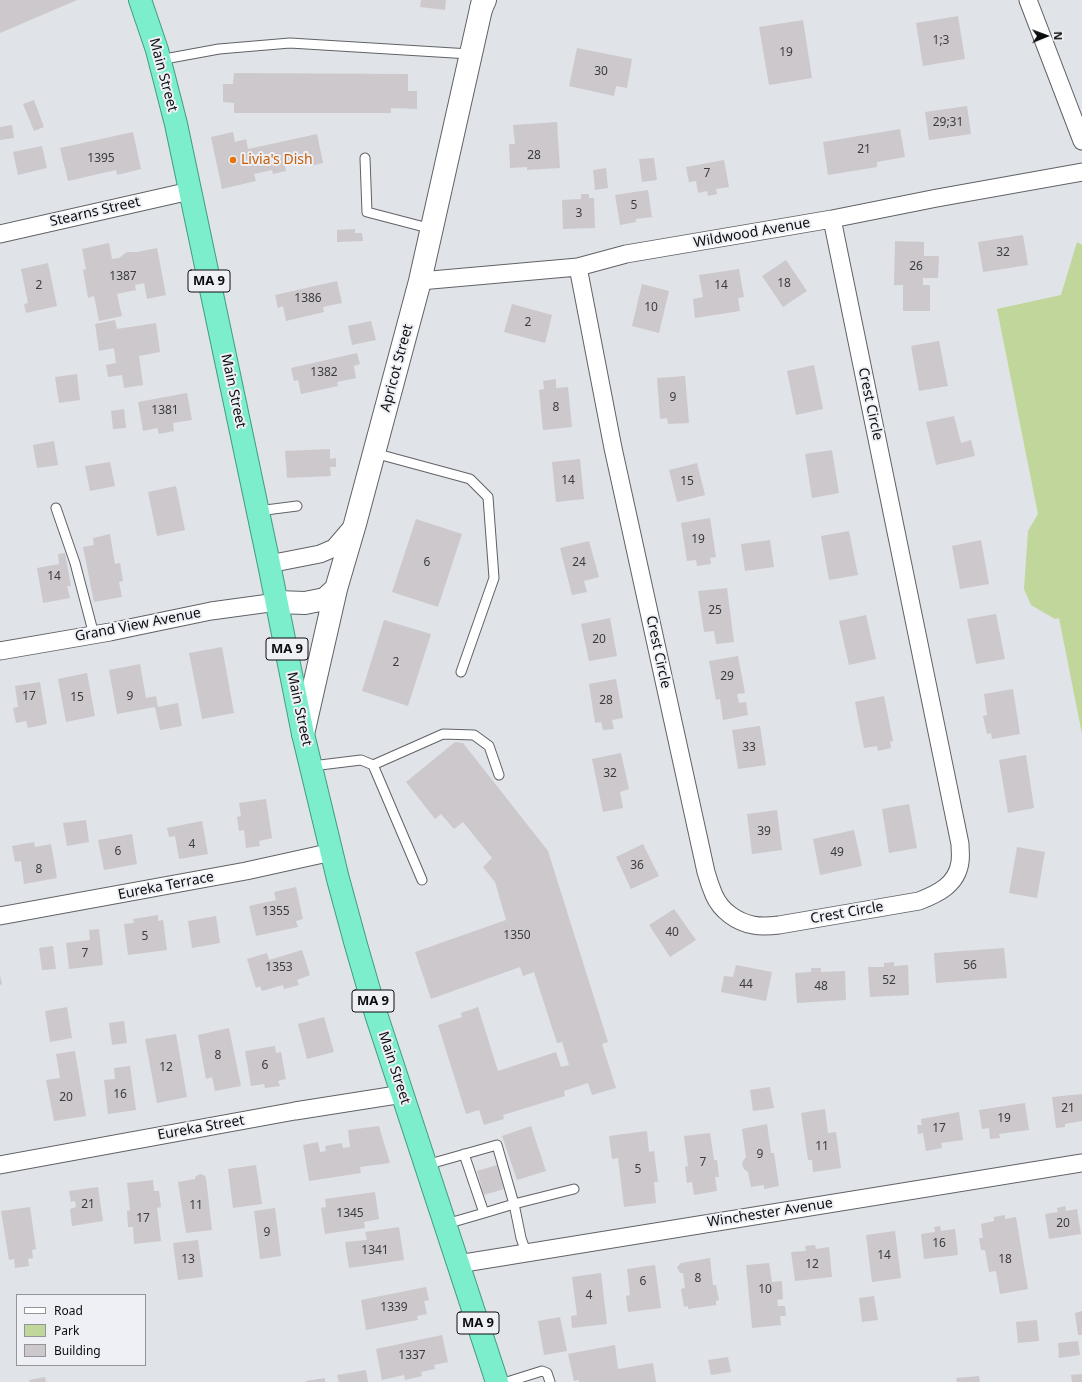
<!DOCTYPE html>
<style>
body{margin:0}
#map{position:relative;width:1082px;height:1382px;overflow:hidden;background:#e0e3e8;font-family:"Noto Sans",sans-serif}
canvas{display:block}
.legend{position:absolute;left:16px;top:1294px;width:130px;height:72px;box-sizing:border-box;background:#eef0f5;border:1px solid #949599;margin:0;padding:5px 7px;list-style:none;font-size:12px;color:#0c0d0e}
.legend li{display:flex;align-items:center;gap:8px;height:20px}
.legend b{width:20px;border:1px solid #949599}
.north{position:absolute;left:1026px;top:16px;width:40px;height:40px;-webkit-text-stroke:3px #eef0f5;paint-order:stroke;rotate:89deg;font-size:11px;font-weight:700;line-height:16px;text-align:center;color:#0c0d0e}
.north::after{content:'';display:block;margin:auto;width:14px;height:18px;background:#0c0d0e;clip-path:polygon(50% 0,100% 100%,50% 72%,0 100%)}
</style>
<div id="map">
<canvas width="1082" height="1382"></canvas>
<ul class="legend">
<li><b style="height:5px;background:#fff"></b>Road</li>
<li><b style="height:11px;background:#c1d69a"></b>Park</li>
<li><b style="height:11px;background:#cdc8cb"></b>Building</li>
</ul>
<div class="north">N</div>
</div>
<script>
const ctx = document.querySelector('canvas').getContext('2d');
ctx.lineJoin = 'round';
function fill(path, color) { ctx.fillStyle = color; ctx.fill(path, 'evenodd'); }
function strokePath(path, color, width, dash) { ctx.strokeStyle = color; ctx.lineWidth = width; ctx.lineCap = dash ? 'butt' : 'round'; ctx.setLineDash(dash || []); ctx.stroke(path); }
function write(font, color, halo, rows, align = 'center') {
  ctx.font = font + ' "Noto Sans",sans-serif'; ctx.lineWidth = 4; ctx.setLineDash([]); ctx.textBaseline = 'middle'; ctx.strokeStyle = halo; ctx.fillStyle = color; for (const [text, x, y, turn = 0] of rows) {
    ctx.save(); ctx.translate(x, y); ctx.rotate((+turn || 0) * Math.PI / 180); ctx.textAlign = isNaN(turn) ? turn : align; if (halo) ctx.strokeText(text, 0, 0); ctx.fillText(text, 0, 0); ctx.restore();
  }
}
const green = new Path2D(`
 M1077,242L1082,245V734L1059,618L1055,619L1031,605L1024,589L1028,531L1038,514L997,309L1061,295Z`);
const building = new Path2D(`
 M0,0H77L0,33Z
 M421,0H446L445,10L420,7Z
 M958,16L965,59L923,66L916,23Z
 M803,20L812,78L769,85L759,27Z
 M577,48L632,59L627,88L616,86L614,96L569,86Z
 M234,73L408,74V91H417V109L391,108V113H234V103L223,102V84H233Z
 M34,100L44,127L34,131L23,104Z
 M967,106L971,134L929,140L925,112Z
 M557,122L560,168L527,170V167L510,168L509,144H515L513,125Z
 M12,125L14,138L0,140V127Z
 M900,129L905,157L877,162V167L828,175L823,142Z
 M133,132L141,169L117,175L116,170L68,181L60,148Z
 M233,132L235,142L246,139L248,149L317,134L323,163L310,166L309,161L285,166L286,171L273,174L272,170L254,174L256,181L222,189L211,137Z
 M42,146L47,168L18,175L13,152Z
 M654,158L657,180L642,182L639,159Z
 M724,160L729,187L716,189L717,194L708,196L707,191L698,193L696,181L689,182L686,167Z
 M606,168L608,188L595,190L593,170Z
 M648,190L652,217L636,219V222L620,225L615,195Z
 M581,194H589V198H594L595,228L563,229L562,200L581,199Z
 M355,229V233H362L363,241L337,242V230Z
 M1023,235L1028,265L983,272L978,242Z
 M895,241L924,242V256H939L938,278H923V285H930V311H903V285H894Z
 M109,243L112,259L119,258L127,252H137L157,248L166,295L147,299L144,283L135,285L136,290L117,294L122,316L99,321L94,296L88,298L83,270L86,269L82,249Z
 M786,260L807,291L783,307L762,276Z
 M48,263L57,306L26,313L24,304L28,303L21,269Z
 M739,269L744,297L738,298L740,311L695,318L693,299L703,297L699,275Z
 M337,281L342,303L323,307L324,312L286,321L283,306L278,308L275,295Z
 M642,284L669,291L659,333L632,326Z
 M512,304L552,315L545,343L504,332Z
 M115,320L117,329L156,323L160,352L139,356L143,385L124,388L122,375L108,377L106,365L116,363L114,348L99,351L95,324Z
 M371,321L376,340L352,345L348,326Z
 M939,341L948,386L919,391L911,346Z
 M357,353L360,364L354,366L356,378L337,382L338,386L301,394L298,380L294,381L291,368Z
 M814,365L823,409L796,415L787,371Z
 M77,374L80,400L59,403L55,377Z
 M685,376L689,423L668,424L667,418L660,419L657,378Z
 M556,379V388L568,387L572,427L543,430L539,390L544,389L543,381Z
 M187,393L192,420L173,423L174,431L159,434L157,428L143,431L138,402Z
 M124,409L126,428L113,429L111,411Z
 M954,416L961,443L971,440L975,456L936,465L926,422Z
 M54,441L58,465L37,468L33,445Z
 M330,449V459L336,458V467H330L331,476L287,478L285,451Z
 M832,450L839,493L812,498L805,454Z
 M580,459L584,499L556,502L552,462Z
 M110,462L115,486L90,491L85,466Z
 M697,463L705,495L677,502L669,470Z
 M176,486L185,530L157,536L148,492Z
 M710,518L716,557L710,558L711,564L697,566L696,560L687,561L681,523Z
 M416,519L462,534L438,607L392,592Z
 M849,531L858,575L829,580L821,536Z
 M110,534L115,564L120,563L123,581L119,582L122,597L94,602L83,547L94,545L93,538Z
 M770,540L774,567L745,571L741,544Z
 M981,540L989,584L960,589L952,546Z
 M589,541L599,577L584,581L587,592L572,595L560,548Z
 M65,553L71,586H67L70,598L43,603L37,568L59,564L58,554Z
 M727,588L734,642L716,644L714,631L704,632L698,591Z
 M996,614L1005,659L976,664L967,619Z
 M866,615L876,659L849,665L839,621Z
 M610,618L617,656L589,661L581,624Z
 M384,620L431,634L408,706L362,691Z
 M222,647L234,713L202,719L189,653Z
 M738,656L745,693L737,694L739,703L746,702L748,715L723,720L720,699L716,700L709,661Z
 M140,664L146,698L156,696L158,707L178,703L182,726L160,730L155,707L117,714L109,670Z
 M87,673L95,716L66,722L58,679Z
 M616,679L623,718L612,720L614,729L603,730L601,722L595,723L589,684Z
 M40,682L47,724L28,728L26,721L16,723L13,708L18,707L15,686Z
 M1013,689L1020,734L992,739L991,733L987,734L983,716L987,715L984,694Z
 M884,696L893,741L890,742L891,748L878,751L877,746L864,748L855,702Z
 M760,726L766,765L738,769L732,730Z
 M455,742L463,743L548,851L608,1042L602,1044L616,1088L592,1095L588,1083L564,1091L565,1096L503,1115L504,1119L484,1125L479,1110L466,1114L438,1025L462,1017L461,1013L478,1007L498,1071L556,1052L561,1067L569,1065L562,1042L557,1043L534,972L523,976L520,967L431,999L415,952L506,920L495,882L483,867L492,858L463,822L454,829L441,814L435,819L406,782Z
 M621,753L629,789L620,792L623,808L603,812L592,759Z
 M1026,755L1034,808L1008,813L999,760Z
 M266,799L272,838L259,841L260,846L246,848L244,830L239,831L237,817L241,816L239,803Z
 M909,804L917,848L889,853L882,809Z
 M777,810L782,850L752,854L747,814Z
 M86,820L89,842L67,846L63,823Z
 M202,821L208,854L179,859L175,836L169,837L167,828Z
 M854,830L862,866L820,875L813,839Z
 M132,834L137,864L104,870L98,840Z
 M34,842L35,847L51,844L57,878L24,884L21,861L15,862L12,846Z
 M643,844L659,876L631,889L616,857Z
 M1017,847L1045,852L1037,898L1009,893Z
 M296,887L303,919L296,921L298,927L256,936L249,906L276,900L274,892Z
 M674,909L696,940L670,957L649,925Z
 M158,915V921L163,920L167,950L128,955L124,924L134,923L133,919Z
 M216,916L220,943L192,948L188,921Z
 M99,929L103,965L69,969L66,943L90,940L89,930Z
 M53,946L56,969L42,970L39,948Z
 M1004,948L1007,978L936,983L934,953Z
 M302,950L310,975L297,980L299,985L284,989L283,985L262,991L260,986L256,988L247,959L267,953L269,960Z
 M894,962V966L908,965L909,995L870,997L868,967H884V963Z
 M736,965L772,972L766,1001L721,992L724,976L733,977Z
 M811,968H821V972L845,971L846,1000L797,1003L795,973L811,972Z
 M0,975L2,984L0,985Z
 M67,1007L72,1038L50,1042L45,1011Z
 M324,1017L334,1052L307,1059L298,1024Z
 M124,1021L127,1043L112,1045L109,1023Z
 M229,1028L241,1086L215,1091L212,1077L206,1079L198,1035Z
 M176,1034L187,1097L157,1103L145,1039Z
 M275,1046L276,1053L281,1052L286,1079L278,1081L280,1086L265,1088L264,1084L251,1086L245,1051Z
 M75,1051L86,1116L54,1121L46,1080L60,1078L56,1054Z
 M130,1066L136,1110L108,1114L104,1080L115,1079L114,1068Z
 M770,1087L774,1108L753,1111L750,1090Z
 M1082,1094V1121L1065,1124V1127L1056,1128L1052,1097Z
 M1025,1103L1029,1130L999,1134L1000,1138L990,1139L989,1128L982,1129L979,1110Z
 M825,1109L828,1133L836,1132L841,1168L813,1172L812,1160H808L801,1113Z
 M959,1112L963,1140L941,1143L942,1148L926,1151L923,1133L918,1134L917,1125H922L921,1119Z
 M767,1124L771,1153H774L779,1186L764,1189V1185L751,1187L748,1172L744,1169L742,1165L743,1161L746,1157L742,1129Z
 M379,1126L390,1163L360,1167L361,1173L309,1181L303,1145L318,1142L320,1152L326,1151L325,1146L342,1143L343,1148L350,1147L348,1130Z
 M531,1126L546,1171L517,1180L502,1136Z
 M647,1131L649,1152L654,1151L658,1182H654L656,1203L624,1207L618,1158L612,1159L609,1136Z
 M710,1133L714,1160H717L719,1177H715L717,1191L694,1195L692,1182L687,1183L685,1167L688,1166L684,1136Z
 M256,1165L262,1204L233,1208L228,1169Z
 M497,1165L504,1189L484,1195L477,1171Z
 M200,1174L205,1176L206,1178L212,1230L186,1233L178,1182L195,1179V1177Z
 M153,1180L154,1191H159L161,1207L157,1208L161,1241L134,1244L133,1227H128L127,1211L130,1210L127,1183Z
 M98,1187L103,1221L72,1226L70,1209L76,1207L75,1201L71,1202L69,1191Z
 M375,1192L379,1219L364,1222L365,1228L325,1234L321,1208L326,1207L325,1199Z
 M1065,1206L1066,1211L1077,1209L1081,1234L1049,1239L1045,1214L1058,1212L1057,1208Z
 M30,1207L36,1249L32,1250L33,1258L28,1259L29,1266L15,1268L14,1259L9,1260L1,1211Z
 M275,1208L281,1256L260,1259L254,1211Z
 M1005,1215V1219L1016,1217L1028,1289L1000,1294L996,1271L989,1272L985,1250H981L979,1238H983L981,1224L994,1221V1217Z
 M940,1226L941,1231L955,1229L958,1255L924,1259L921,1234L935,1232L934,1227Z
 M399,1227L404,1260L349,1268L345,1242L367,1240L365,1232Z
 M895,1231L901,1278L872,1282L866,1235Z
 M198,1240L203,1277L178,1280L173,1243Z
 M815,1245L816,1249L829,1247L832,1277L795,1281L791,1252L806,1251L805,1246Z
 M710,1258L713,1285H716L719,1300L716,1301V1305L688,1309V1306L684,1307L681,1289L685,1288L683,1273H680L677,1267L681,1263Z
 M769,1263L772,1282L782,1281L783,1299L777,1300L778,1306H785L786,1316H780L781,1325L752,1328L746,1265Z
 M655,1265L661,1308L628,1312L626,1296L630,1295L627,1269Z
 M601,1273L607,1324L572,1328L571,1316L577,1315L572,1277Z
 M426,1287L429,1300L424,1301L427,1314L417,1316L418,1320L366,1330L361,1300Z
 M874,1296L878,1320L862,1322L859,1298Z
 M1082,1311V1335H1078L1075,1313Z
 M560,1317L567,1351L544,1355L538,1321Z
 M1037,1320L1039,1341L1018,1343L1016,1322Z
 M442,1335L448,1362L434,1365L435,1369L421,1372L422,1376L405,1380L404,1375L382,1380L376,1349Z
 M1078,1341L1080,1355L1059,1358L1058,1343Z
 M615,1345L618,1369L653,1363L656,1382H579V1380L574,1381L568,1354Z
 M728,1357L731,1372L711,1375L708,1360Z
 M366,1370L368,1382H339L337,1375Z
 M1082,1374V1382H1072L1071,1375Z
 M979,1376L980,1382H957L956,1378Z
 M45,1377L46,1382H30L29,1380Z
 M325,1378V1382H306V1381Z`);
const service = new Path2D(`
 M159,60L219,49L290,43L470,54
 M365,158L367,212L432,229
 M374,453L470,479L488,497L494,578L461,672
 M56,508L75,563L94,635
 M258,511L297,506
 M373,765L443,734L474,735L489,746L499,775
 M312,766L361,760L373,765L422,880
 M464,1154L484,1213L514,1204L521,1238L526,1252
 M426,1165L497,1145L514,1204L574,1189
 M446,1224L484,1213
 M507,1382L542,1371L547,1373L550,1382`);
const minor = new Path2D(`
 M1028,0L1082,141
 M0,234L190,191
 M578,267L613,448L706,872C708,879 711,888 714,895C721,911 737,922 753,925C762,927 771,926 779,925L919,901C937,894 957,885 960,862C961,856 960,850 960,844L832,219
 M420,281L578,267L626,254L832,219L937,198L1082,172
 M269,564L320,554L334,548L352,527
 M0,651L110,632L211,611L277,602
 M0,916L246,871L332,852
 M0,1165L295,1111L403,1094
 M458,1264L1082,1163`);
const tertiary = new Path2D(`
 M277,602L305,603L325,599L336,589
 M303,734L336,589L355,524L420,281L483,0`);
const secondary = new Path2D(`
 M481,9L485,0`);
const trunk = new Path2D(`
 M140,0L157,50L176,124L269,564L303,734L338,879L356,945L376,1014L497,1382`);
const markers = [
 [233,160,4,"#e8710a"]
];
const numberNames = [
 ["1;3",941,41],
 ["19",786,53],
 ["30",601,72],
 ["29;31",948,123],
 ["21",864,150],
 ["28",534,156],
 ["1395",101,159],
 ["7",707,174],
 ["5",634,206],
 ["3",579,214],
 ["32",1003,253],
 ["26",916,267],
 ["1387",123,277],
 ["18",784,284],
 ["2",39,286],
 ["14",721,286],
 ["1386",308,299],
 ["10",651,308],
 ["2",528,323],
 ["1382",324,373],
 ["9",673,398],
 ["8",556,408],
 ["1381",165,411],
 ["14",568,481],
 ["15",687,482],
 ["19",698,540],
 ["6",427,563],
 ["24",579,563],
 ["14",54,577],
 ["25",715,611],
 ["20",599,640],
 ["2",396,663],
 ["29",727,677],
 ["17",29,697],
 ["9",130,697],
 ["15",77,698],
 ["28",606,701],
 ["33",749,748],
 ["32",610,774],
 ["39",764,832],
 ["4",192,845],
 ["6",118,852],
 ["49",837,853],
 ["36",637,866],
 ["8",39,870],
 ["1355",276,912],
 ["40",672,933],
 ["1350",517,936],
 ["5",145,937],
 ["7",85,954],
 ["56",970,966],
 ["1353",279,968],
 ["52",889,981],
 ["44",746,985],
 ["48",821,987],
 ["8",218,1056],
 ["6",265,1066],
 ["12",166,1068],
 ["16",120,1095],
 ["20",66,1098],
 ["21",1068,1109],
 ["19",1004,1119],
 ["17",939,1129],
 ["11",822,1147],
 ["9",760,1155],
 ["7",703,1163],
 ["5",638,1170],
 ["21",88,1205],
 ["11",196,1206],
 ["1345",350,1214],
 ["17",143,1219],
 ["20",1063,1224],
 ["9",267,1233],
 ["16",939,1244],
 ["1341",375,1251],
 ["14",884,1256],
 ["13",188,1260],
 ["18",1005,1260],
 ["12",812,1265],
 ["8",698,1279],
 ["6",643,1282],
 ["10",765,1290],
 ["4",589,1296],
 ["1339",394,1308],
 ["1337",412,1356]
];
const shields = [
 [209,281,42],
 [287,649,42],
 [373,1001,42],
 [478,1323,42]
];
const shieldNames = [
 ["MA 9",209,281],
 ["MA 9",287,649],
 ["MA 9",373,1001],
 ["MA 9",478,1323]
];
const streetNames = [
 ["Main Street",163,75,75],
 ["Stearns Street",95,212,-13],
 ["Wildwood Avenue",752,233,-10],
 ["Apricot Street",397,368,-75],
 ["Main Street",233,391,78],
 ["Crest Circle",870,404,78],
 ["Grand View Avenue",138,625,-11],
 ["Crest Circle",658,652,78],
 ["Main Street",299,709,78],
 ["Eureka Terrace",166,886,-11],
 ["Crest Circle",847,913,-10],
 ["Main Street",394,1068,72],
 ["Eureka Street",201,1128,-10],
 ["Winchester Avenue",770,1213,-9]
];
const foodNames = [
 ["Livia's Dish",241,160]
];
fill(green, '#c1d69a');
fill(building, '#cdc8cb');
strokePath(service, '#606266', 11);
strokePath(minor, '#606266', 19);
strokePath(tertiary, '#606266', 24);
strokePath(secondary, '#606266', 24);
strokePath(trunk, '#3f9d82', 24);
strokePath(service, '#fff', 9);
strokePath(minor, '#fff', 17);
strokePath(tertiary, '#fff', 22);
strokePath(secondary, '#fff', 22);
strokePath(trunk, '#7ceecc', 22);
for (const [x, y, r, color] of markers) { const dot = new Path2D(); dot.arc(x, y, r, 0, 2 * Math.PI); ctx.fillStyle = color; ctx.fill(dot); strokePath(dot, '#eef0f5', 1.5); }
write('12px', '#3c3c3d', null, numberNames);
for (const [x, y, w] of shields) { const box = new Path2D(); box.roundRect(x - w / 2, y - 11, w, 22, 3); ctx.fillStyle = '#eef0f5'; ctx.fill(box); strokePath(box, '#0c0d0e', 1); }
write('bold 13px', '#0c0d0e', null, shieldNames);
write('14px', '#0c0d0e', '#eef0f5', streetNames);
write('14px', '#c56008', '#eef0f5', foodNames, 'left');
</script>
